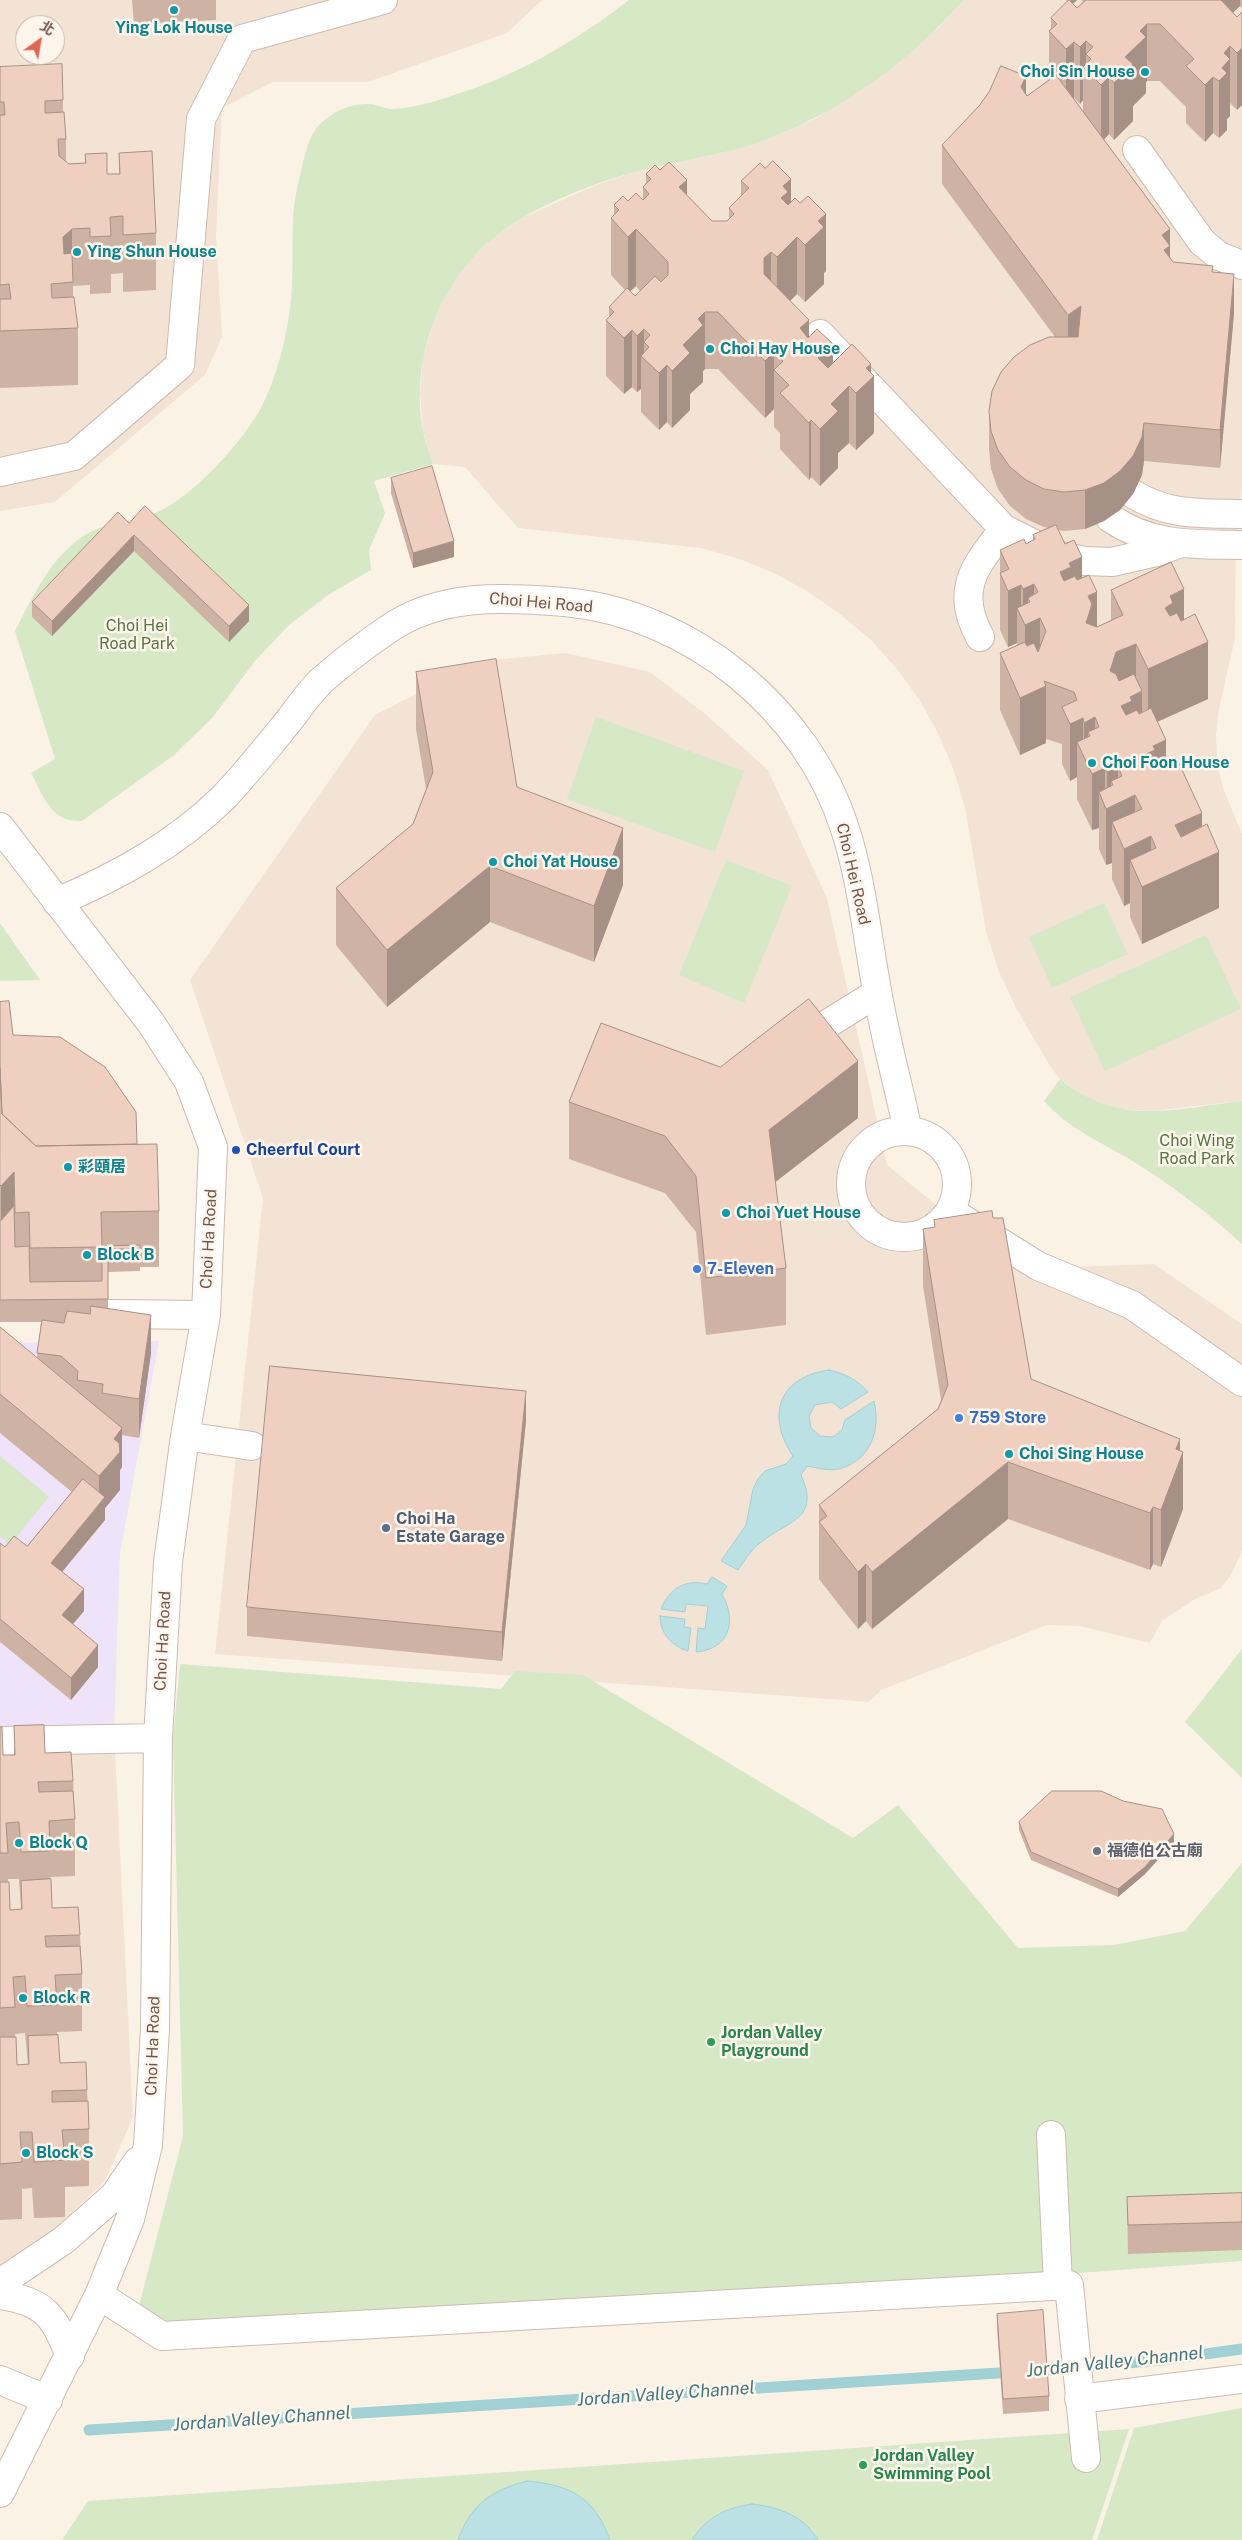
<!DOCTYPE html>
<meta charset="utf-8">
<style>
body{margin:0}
#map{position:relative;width:1242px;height:2540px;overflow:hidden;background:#fbf2e6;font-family:"Public Sans","Noto Sans TC",sans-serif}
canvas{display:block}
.north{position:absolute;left:15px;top:15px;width:50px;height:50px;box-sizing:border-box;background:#fef6ec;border:1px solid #c6b6ac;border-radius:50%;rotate:32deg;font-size:14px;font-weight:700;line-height:20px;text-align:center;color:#73574c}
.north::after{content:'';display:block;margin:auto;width:18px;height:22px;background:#df6751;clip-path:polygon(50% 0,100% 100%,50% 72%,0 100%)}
</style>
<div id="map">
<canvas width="1242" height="2540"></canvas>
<div class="north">北</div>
</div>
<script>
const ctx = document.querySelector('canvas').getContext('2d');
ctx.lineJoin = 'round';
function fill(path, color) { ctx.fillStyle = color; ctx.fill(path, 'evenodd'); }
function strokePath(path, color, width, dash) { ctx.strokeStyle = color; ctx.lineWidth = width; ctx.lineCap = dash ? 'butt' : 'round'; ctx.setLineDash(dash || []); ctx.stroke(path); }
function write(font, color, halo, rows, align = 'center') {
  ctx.font = font + ' "Public Sans","Noto Sans TC",sans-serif'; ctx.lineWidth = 5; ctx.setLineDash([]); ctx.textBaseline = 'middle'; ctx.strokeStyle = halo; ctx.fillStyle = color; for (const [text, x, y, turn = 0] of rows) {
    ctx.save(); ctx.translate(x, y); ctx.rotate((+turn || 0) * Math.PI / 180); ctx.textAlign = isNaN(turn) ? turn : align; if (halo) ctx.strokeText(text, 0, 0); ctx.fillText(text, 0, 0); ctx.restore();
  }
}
const residential = new Path2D(`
 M0,0H542L507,33L368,82H273L222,108L216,235L222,337L205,375L55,502L0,511ZM25,25H55V55H25Z
 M964,0H1242V487L1236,542L1235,638L1219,709L1216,735L1217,762L1223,788L1242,834V1101L1151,1111L1119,1109L1087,1098L1060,1079L1050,1066L1017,1010L999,972L986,931L965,808L954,771L939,735L920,701L897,669L871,640L841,615L810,593L776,574L740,559L701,548L518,528L465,467L433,464L423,430L420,393L423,357L433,323L448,290L470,260L496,235L526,216L596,185L634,172L723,153L771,138L817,118L938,28Z
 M566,653L650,672L704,713L768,770L827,898L887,1165L1015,1269L1154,1264L1242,1324V1551L1231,1575L1221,1588L1195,1599L1162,1621L1150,1643L1080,1626L1047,1625L881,1690L869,1702L215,1654L263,1198L190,980L375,715L481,661Z
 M114,1729L133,2117L105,2181L57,2227L0,2268V1730Z`);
const education = new Path2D(`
 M159,1341L120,1553L114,1729L0,1730V1343Z`);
const green = new Path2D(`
 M629,0H964C908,61 850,106 773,137C729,155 681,160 635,172C593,183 530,208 496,236C439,281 410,359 423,430C425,441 430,453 433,464L374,481L385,513L369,550L371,570L328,595L289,625L255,661L213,717L174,755L82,821C51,823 44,797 31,773L55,759L15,631C33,597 48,562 79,539C99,524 121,523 144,517C185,507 241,444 261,408C278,375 287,336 291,299C294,268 291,237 294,206C296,191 300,177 303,162C307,148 310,133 321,123C335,110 352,103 371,104C377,105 383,108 390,109C403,110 434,102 448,97C515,77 573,43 629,0Z
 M596,717L744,771L715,852L567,799Z
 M726,860L792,886L744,1003L679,975Z
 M1104,903L1128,954L1052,988L1029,937Z
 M0,923L40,980L0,981Z
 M1206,935L1241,1009L1105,1071L1070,997Z
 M1060,1079C1118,1127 1174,1109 1242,1101V1244C1207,1212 1169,1183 1129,1159C1097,1140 1069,1129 1044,1101Z
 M0,1456L49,1497L10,1545L0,1536Z
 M1242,1649V1778L1185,1722Z
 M180,1664L501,1689L515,1671L583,1675L853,1838L898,1805L1018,1948L1114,1945L1185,1931L1242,1863V2261L614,2307L132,2333L183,2136L173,1738Z
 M1242,2408V2540H1097L1134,2428Z
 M1129,2429L1092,2540H62L88,2501Z`);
const water = new Path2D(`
 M829,1370C846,1374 856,1379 868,1392L841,1409L832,1402L815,1405L809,1416L811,1428L820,1436L833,1437L842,1430L845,1420L874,1401C881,1429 871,1459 842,1468C830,1472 818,1468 807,1466L801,1475C821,1520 788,1520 760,1543C751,1550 744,1561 738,1570L721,1561L746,1525L753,1489L758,1479L765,1471L786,1464L793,1456C766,1416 778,1377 829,1370Z
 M712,1577L727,1586L722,1594C737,1621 730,1649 696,1652L698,1628L705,1629L708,1606L686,1604L685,1612L661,1609C670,1588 685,1579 707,1584Z
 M660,1616L685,1619L684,1627L691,1628L688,1651C672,1646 660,1634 660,1616Z
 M527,2481C571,2485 594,2497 610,2540H458C471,2504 492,2490 527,2481Z
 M752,2504C779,2507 804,2516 818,2540H692C706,2517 726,2508 752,2504Z`);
const stream = new Path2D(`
 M1033,2371L1161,2360L1242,2349
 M89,2430L1014,2372`);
const minor = new Path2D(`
 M1137,150L1202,242L1219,256L1242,265
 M820,334L1004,529L1056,555L1084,561L1112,562L1156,552L1178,544
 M0,472L74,456L180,365L201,119L242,39L383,0
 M1133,494C1169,516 1202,513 1242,514
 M1110,518C1153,547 1192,544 1242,545
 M980,637C954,590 975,566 1004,529
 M0,827L151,1023L189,1082L213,1147L206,1315L185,1436L168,1562L158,1738L155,2029L148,2145L130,2219L99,2295L0,2493
 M57,902C118,876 175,845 223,798C247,773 269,745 291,718C300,706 309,693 320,682C341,663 364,646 387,630C439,593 505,597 565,602C691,614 807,709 845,829C862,881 867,937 877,990C885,1038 898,1084 908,1131
 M797,1043L877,993
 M851 1184a53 53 0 1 1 106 0a53 53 0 1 1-106 0Z
 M950,1211L1038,1266L1132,1305L1242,1382
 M111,1314L206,1315
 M185,1436L252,1446
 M0,1741L158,1738
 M1051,2135L1058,2285
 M0,2283L64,2240L114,2196L138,2161
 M0,2295C45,2301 54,2316 70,2356
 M99,2295L162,2336L1069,2285L1086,2458
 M0,2380L48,2400
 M1079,2399L1242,2379`);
const wall = new Path2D(`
 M132,0H216V20L134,24Z
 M1066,0H1077L1073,4L1077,8L1083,2L1081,0H1242V8L1240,6L1233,12L1237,17V110L1230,103V116L1227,119V130L1219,138L1213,133L1205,142L1186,123V107L1160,81H1147L1146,82V93L1133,106V121L1114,140L1109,134L1104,140L1173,262L1213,272L1234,313L1220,468L1144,461L1142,475L1133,494L1120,510L1104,521L1085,529L1064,531L1058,530L1082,578L1097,627L1111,621V590L1184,620L1208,699L1157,722L1166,762L1202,827L1219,908L1142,944L1130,917V903L1124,906L1112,879V863L1106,865L1099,849V828L1092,830L1077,799V777L1070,781L1062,764V744L1046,739V743L1020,755L1000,710V653L1017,645V643L1008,647L1000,630V550L1026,544L1033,541V535L1048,528L1044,527L1026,519L1010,506L998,489L991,469L989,449V411L1055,337L942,184V145L1026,94L1027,96L1049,80V31L1051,29V18L1068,2ZM1074,98L1080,104L1083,100V112L1074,99Z
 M0,67L63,100V112L66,139V162L69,164L85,163V154L107,174H119V153L156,233V290L123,292V273L111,274V293L90,294V285L73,286V297L78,328V385L0,388Z
 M646,174L687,195L712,221H727L729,220V208L741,196V181L791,202L826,271L824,273V284L805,302L797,294L790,301L809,338L833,363L871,373L874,433L856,450L849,443L838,453V468L820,486L811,477L809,480L780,449V433L774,427V409L765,418L718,369H705L703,371V382L690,394V410L672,428L667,422L659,430L641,412V389L637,392L632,387L624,394L606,376V320L609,317V307L625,290L611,275V218L614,215V205L628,201L643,199V187L646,183ZM636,286L640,291L635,296L630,292Z
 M391,478L454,557L413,568L391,493Z
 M129,523L249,621L229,642L134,551L52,636L32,617V602Z
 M416,672L517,787L623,885L594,962L490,922L387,1007L336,945V888L413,824L426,789L416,729Z
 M0,1002L13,1035L137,1144L159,1211V1267H140V1271L108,1272V1309L151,1353L139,1438L122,1435V1467L120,1470V1490L105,1508V1520L62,1572L84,1611L73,1624L98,1667L71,1700L0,1642V1543L5,1547L27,1546L72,1492L0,1433V1327L37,1358L41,1322H0Z
 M569,1102L858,1118L775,1182L786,1268V1325L706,1335L696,1232L665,1193L569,1159Z
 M993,1218L1031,1379L1180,1451L1183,1509L1161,1567L1153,1564L1150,1570L1008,1519L872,1629L866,1621L858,1629L819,1579V1505L938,1409L941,1400L923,1286V1229Z
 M526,1420L502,1661L247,1636V1607Z
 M14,1726L45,1753L73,1781L75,1819V1876L50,1877V1879L52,1908L80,1935L82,1974V2031L57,2032V2035L60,2063L87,2090L89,2129V2186L65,2187V2217L34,2218L32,2188L22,2189V2219L0,2220V1727L3,1755H14ZM8,1879H19L21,1909L10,1910ZM25,2033L28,2064L17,2065L15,2034Z
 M1019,1822L1174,1842L1145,1874L1118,1897L1031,1860L1019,1830Z
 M1242,2193V2250L1128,2254L1127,2197Z
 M997,2314L1049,2396V2411L1003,2414L997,2329Z`);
const shadedWall = new Path2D(`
 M1071,0H1077L1071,5Z
 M1219,0H1240V6L1219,26Z
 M1147,24V81L1146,82V93L1133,106V121L1114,140V83L1125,57L1140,31Z
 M1086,41V69L1083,67V100L1080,104V47Z
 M1074,42V98L1066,106V49Z
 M1230,46V116L1227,119V130L1219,138V81L1222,68L1224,53Z
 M1242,48V105L1237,110V53Z
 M1026,76V114L1021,87Z
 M1109,77V134L1101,142V85Z
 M1213,77V133L1205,142V85Z
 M791,179V235L797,237V294L777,314V257L781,198L783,186Z
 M687,180V237L679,187Z
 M826,214V271L824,273V284L805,302V245L818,221Z
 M72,229V283H63V237Z
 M636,229V286L628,293V237Z
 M1170,229V284L1164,288L1162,235Z
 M771,252V308L764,315V258Z
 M1234,274V313L1220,468V430Z
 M1081,306V344L1068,354V315Z
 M705,312V369L703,371V382L690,394V410L672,428V371L683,345L698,319Z
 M809,320V376L800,328Z
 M644,329V358L641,356V389L637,392V336Z
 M632,330V387L624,394V338Z
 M833,344V401L818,358Z
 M774,352V409L765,418V361Z
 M871,364V379L874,376V433L856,450V393L866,368Z
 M667,365V422L659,430V373Z
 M849,386V443L838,453V468L820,486V429L831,404Z
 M811,420V477L809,480V423Z
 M1144,423V461L1142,475L1133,494L1120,510L1104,521L1085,529V490Z
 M134,535V551L52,636V621Z
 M454,541V557L413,568V553Z
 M1082,557V613L1071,618L1060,572L1069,563Z
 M1034,584V620L1040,618V675L1025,681V625L1023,621V589ZM1028,598L1030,602L1028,623Z
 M1021,585V617L1017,608V643L1008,647V591Z
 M1184,589V646L1208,642V699L1148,726V669L1165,608L1170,596Z
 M1097,592V648L1086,623L1088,596Z
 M249,605V621L229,642V626Z
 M1136,644V694L1142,691V748L1116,709L1110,671L1116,652Z
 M1046,686V743L1020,755V698Z
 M1095,717V772L1105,768V808L1099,792V828L1092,830V774L1090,736L1088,732V764L1084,757V723Z
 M1083,718V753L1077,742V777L1070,781V724Z
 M1166,740V797L1144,755L1153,746Z
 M1118,767V803L1135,795V844L1151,836V883L1175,825L1202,813V860L1219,852V908L1142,944V887L1130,860V903L1124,906V849L1112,822V863L1106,865V809L1107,808V772ZM1111,781L1113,785L1111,806Z
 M623,828V885L594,962V906Z
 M490,866V922L387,1007V950Z
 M858,1061V1118L769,1187V1130Z
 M14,1172V1228L1,1242V1186Z
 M151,1315V1353L139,1438V1399Z
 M526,1391V1420L502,1661V1632Z
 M122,1428V1467L120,1470V1490L105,1508V1520L51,1585V1563L99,1505V1476L114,1439Z
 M1180,1439V1460L1183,1452V1509L1161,1567V1510L1176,1449Z
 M1008,1462V1519L872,1629V1572Z
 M1153,1507V1564L1150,1570V1513Z
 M866,1564V1621L858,1629V1572Z
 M84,1589V1611L62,1637V1615Z
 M98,1645V1667L71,1700V1678Z
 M1174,1834V1842L1145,1874L1118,1897V1889Z`);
const building = new Path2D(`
 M1069,0L1077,8L1086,0H1221L1237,17L1242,12V48L1237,53L1230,46L1224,53L1230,59L1222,68L1227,73L1219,81L1213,77L1205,85L1186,66L1194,59L1160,24H1147L1140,31L1146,37L1125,57L1133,64L1114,83L1109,77L1101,85L1083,67L1091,59L1086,54L1093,47L1086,41L1080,47L1074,42L1066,49L1049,31L1057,24L1051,18Z
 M62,64L63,100L45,101V113L64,112L66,139H58L59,156L69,164L86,163L85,154L107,153V174H120L119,153L152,151L156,233L123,235V216L110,217L111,236L90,237V228L72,229L63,237L64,254L72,253L73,282L51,284L52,298L74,297L78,328L0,331V299H11L9,284L0,285V115H5L4,102H0V67Z
 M1001,66L1026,76L1021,87L1027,96L1056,75L1170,229L1162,235L1170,246L1164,250L1173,262L1213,266L1212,272L1234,274L1220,430L1144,423L1142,437L1133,456L1120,471L1104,483L1085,490L1064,492L1044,489L1026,480L1010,467L998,450L991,431L989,411L992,391L1001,372L1014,357L1030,345L1049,337H1078L1081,306L1068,315L942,145L979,106L989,92Z
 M773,161L791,179L783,186L788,192L781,198L788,205L795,198L800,203L808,196L826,214L818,221L824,227L805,245L797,237L777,257L771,252L764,258V274L809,320L800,328L808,338L817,329L833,344L818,358L828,368L852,344L871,364L866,368L874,376L856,393L849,386L831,404L838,411L820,429L811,420L809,423L780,393L789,385L774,370L783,361L774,352L765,361L718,312H705L698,319L703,325L683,345L690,353L672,371L667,365L659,373L641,356L649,347L644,342L650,335L644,329L637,336L632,330L624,338L606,320L614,312L609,307L627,288L635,296L655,276L661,282L668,275V262L636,229L628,237L611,218L619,210L614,205L623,196L628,201L636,193L643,200L649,194L643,187L651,179L646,174L655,165L660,170L669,162L687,180L679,187L712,221H727L734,214L729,208L749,188L741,181L760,163L765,168Z
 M432,466L454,541L413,553L391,478Z
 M145,506L249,605L229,626L134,535L52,621L32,602L118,512L129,523Z
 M1056,525L1065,544L1074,540L1082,557L1069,563L1071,567L1060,572L1064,581L1075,576L1077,580L1089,575L1097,592L1088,596L1092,604L1086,623L1097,627L1123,615L1111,590L1171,562L1184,589L1170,596L1173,603L1165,608L1170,616L1177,613L1181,621L1195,614L1208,642L1148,669L1136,644L1116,652L1110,671L1116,674L1119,681L1134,674L1142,691L1130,697L1132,701L1121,706L1126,715L1137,710L1139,714L1151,708L1166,740L1153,746L1155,750L1144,755L1148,765L1159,760L1161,764L1176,757L1202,813L1175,825L1181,837L1207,824L1219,852L1142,887L1130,860L1156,848L1151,836L1124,849L1112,822L1142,809L1135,795L1106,809L1099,792L1113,785L1111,781L1122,776L1118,767L1107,772L1105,768L1092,774L1077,742L1090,736L1088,732L1099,727L1095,717L1084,723L1083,718L1070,724L1062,707L1077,700L1074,692L1044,681L1046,686L1020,698L1000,653L1025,642L1027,646L1034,643L1038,652L1046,631L1040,618L1025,625L1017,608L1030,602L1028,598L1038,592L1034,584L1023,589L1021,585L1008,591L1000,573L1009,569L1000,550L1024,539L1026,544L1035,539L1033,535Z
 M496,659L517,787L623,828L594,906L490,866L387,950L336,888L413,824L433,772L416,672Z
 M809,999L858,1061L769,1130L786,1268L706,1278L696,1176L665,1136L569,1102L601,1023L720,1067Z
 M9,1001L13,1035L60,1037L105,1067L136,1112L137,1144L36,1146L2,1114L0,1068V1002Z
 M0,1068L2,1114L36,1146L157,1144L159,1211L101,1212L102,1247L30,1248L29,1212L15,1213L14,1172L1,1186L0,1185Z
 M14,1206L15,1247L29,1246L30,1282L102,1281V1246L140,1245V1249H108V1299L0,1300V1219L1,1220Z
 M992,1211L993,1218H1003L1031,1379L1180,1439L1176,1449L1183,1452L1161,1510L1153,1507L1150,1513L1008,1462L872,1572L866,1564L858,1572L819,1522L827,1516L819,1505L938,1409L948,1385L923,1229L935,1227L934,1220Z
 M91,1306L151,1315L139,1399L102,1393L103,1384L77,1380L78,1371L61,1356L37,1353L42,1320L64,1323L67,1311L90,1314Z
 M0,1327L122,1428L114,1439L119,1443L120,1452L99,1476L0,1394Z
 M270,1366L526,1391L502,1632L247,1607Z
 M83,1479L105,1497L51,1563L84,1589L62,1615L98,1645L71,1678L0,1619V1543L5,1547L14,1536L27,1546Z
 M44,1725L45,1753L71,1752L73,1781L38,1782L39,1792L73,1791L75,1819L49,1821L50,1851L21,1852L19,1822L6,1823L8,1853H0V1727H2L3,1755H15L14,1726Z
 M1052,1791H1101L1123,1801L1162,1809L1174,1834L1145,1867L1118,1889L1031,1852L1019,1822Z
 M51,1879L52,1908L78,1907L80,1935L45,1936L46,1947L80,1946L82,1974L55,1975L57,2005L27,2006L25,1976L13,1977L15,2007L0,2008V1882H9L10,1910L22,1909L21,1881Z
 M58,2035L60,2063L86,2062L87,2090L52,2091V2102L88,2101L89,2129L62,2130L65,2160L34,2162L32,2132H20L22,2162L0,2164V2037H16L17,2065L29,2064L28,2036Z
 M1242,2193V2222L1128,2225L1127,2197Z
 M1043,2310L1049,2396L1003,2399L997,2314Z`);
const markers = [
 [174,10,5,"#0f9aa8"],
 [1145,72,5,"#0f9aa8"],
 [77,252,5,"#0f9aa8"],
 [710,349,5,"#0f9aa8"],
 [1092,763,5,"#0f9aa8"],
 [493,862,5,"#0f9aa8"],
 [236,1150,5,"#1a4fb4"],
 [68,1167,5,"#0f9aa8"],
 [726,1213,5,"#0f9aa8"],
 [87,1255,5,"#0f9aa8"],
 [697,1269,5,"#3f7fe0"],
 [959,1418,5,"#3f7fe0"],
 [1009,1454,5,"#0f9aa8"],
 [386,1528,5,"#5c6f8a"],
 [19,1843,5,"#0f9aa8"],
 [1097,1851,5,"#6b7280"],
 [23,1998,5,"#0f9aa8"],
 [711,2042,5,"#2e9e5b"],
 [26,2153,5,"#0f9aa8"],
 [863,2465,5,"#2e9e5b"]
];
const cultureNames = [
 ["Ying Lok House",174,28,"center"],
 ["Choi Sin House",1135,72,"right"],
 ["Ying Shun House",87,252],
 ["Choi Hay House",720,349],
 ["Choi Foon House",1102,763],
 ["Choi Yat House",503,862],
 ["彩頤居",78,1167],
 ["Choi Yuet House",736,1213],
 ["Block B",97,1255],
 ["Choi Sing House",1019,1454],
 ["Block Q",29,1843],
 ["Block R",33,1998],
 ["Block S",36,2153]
];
const streetNames = [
 ["Choi Hei Road",541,603,5],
 ["Choi Hei Road",853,874,77],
 ["Choi Ha Road",209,1239,-87],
 ["Choi Ha Road",163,1641,-87],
 ["Choi Ha Road",153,2046,-88]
];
const parkNames = [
 ["Choi Hei",137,626],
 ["Road Park",137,644],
 ["Choi Wing",1197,1141],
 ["Road Park",1197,1159]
];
const transitNames = [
 ["Cheerful Court",246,1150]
];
const shopNames = [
 ["7-Eleven",707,1269],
 ["759 Store",969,1418]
];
const serviceNames = [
 ["Choi Ha",396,1519],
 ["Estate Garage",396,1537]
];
const worshipNames = [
 ["福德伯公古廟",1107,1851]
];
const leisureNames = [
 ["Jordan Valley",721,2033],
 ["Playground",721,2051],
 ["Jordan Valley",873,2456],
 ["Swimming Pool",873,2474]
];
const waterNames = [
 ["Jordan Valley Channel",1115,2362,-6],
 ["Jordan Valley Channel",666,2394,-4],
 ["Jordan Valley Channel",262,2419,-4]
];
fill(residential, '#f2e3d5');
fill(education, '#eee3f8');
fill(green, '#d6e8c5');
fill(water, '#bbe1e4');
strokePath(water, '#a2d1d5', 1);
strokePath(stream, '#a2d1d5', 11);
strokePath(minor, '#cebbb0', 30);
strokePath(minor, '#fff', 28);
fill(wall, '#ceb2a4');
fill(shadedWall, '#a79186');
fill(building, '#efcfbf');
strokePath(building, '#a79186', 1);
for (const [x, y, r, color] of markers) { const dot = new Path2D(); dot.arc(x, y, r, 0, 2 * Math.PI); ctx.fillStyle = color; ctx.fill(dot); strokePath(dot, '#fef6ec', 2); }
write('bold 16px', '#0d838f', '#fef6ec', cultureNames, 'left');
write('16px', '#73574c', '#fef6ec', streetNames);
write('16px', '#577844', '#fef6ec', parkNames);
write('bold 16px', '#164399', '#fef6ec', transitNames, 'left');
write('bold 16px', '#366cbe', '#fef6ec', shopNames, 'left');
write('bold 16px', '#4e5e75', '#fef6ec', serviceNames, 'left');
write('bold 16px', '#5b616d', '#fef6ec', worshipNames, 'left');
write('bold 16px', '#27864d', '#fef6ec', leisureNames, 'left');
write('italic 18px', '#43797f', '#fef6ec', waterNames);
</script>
